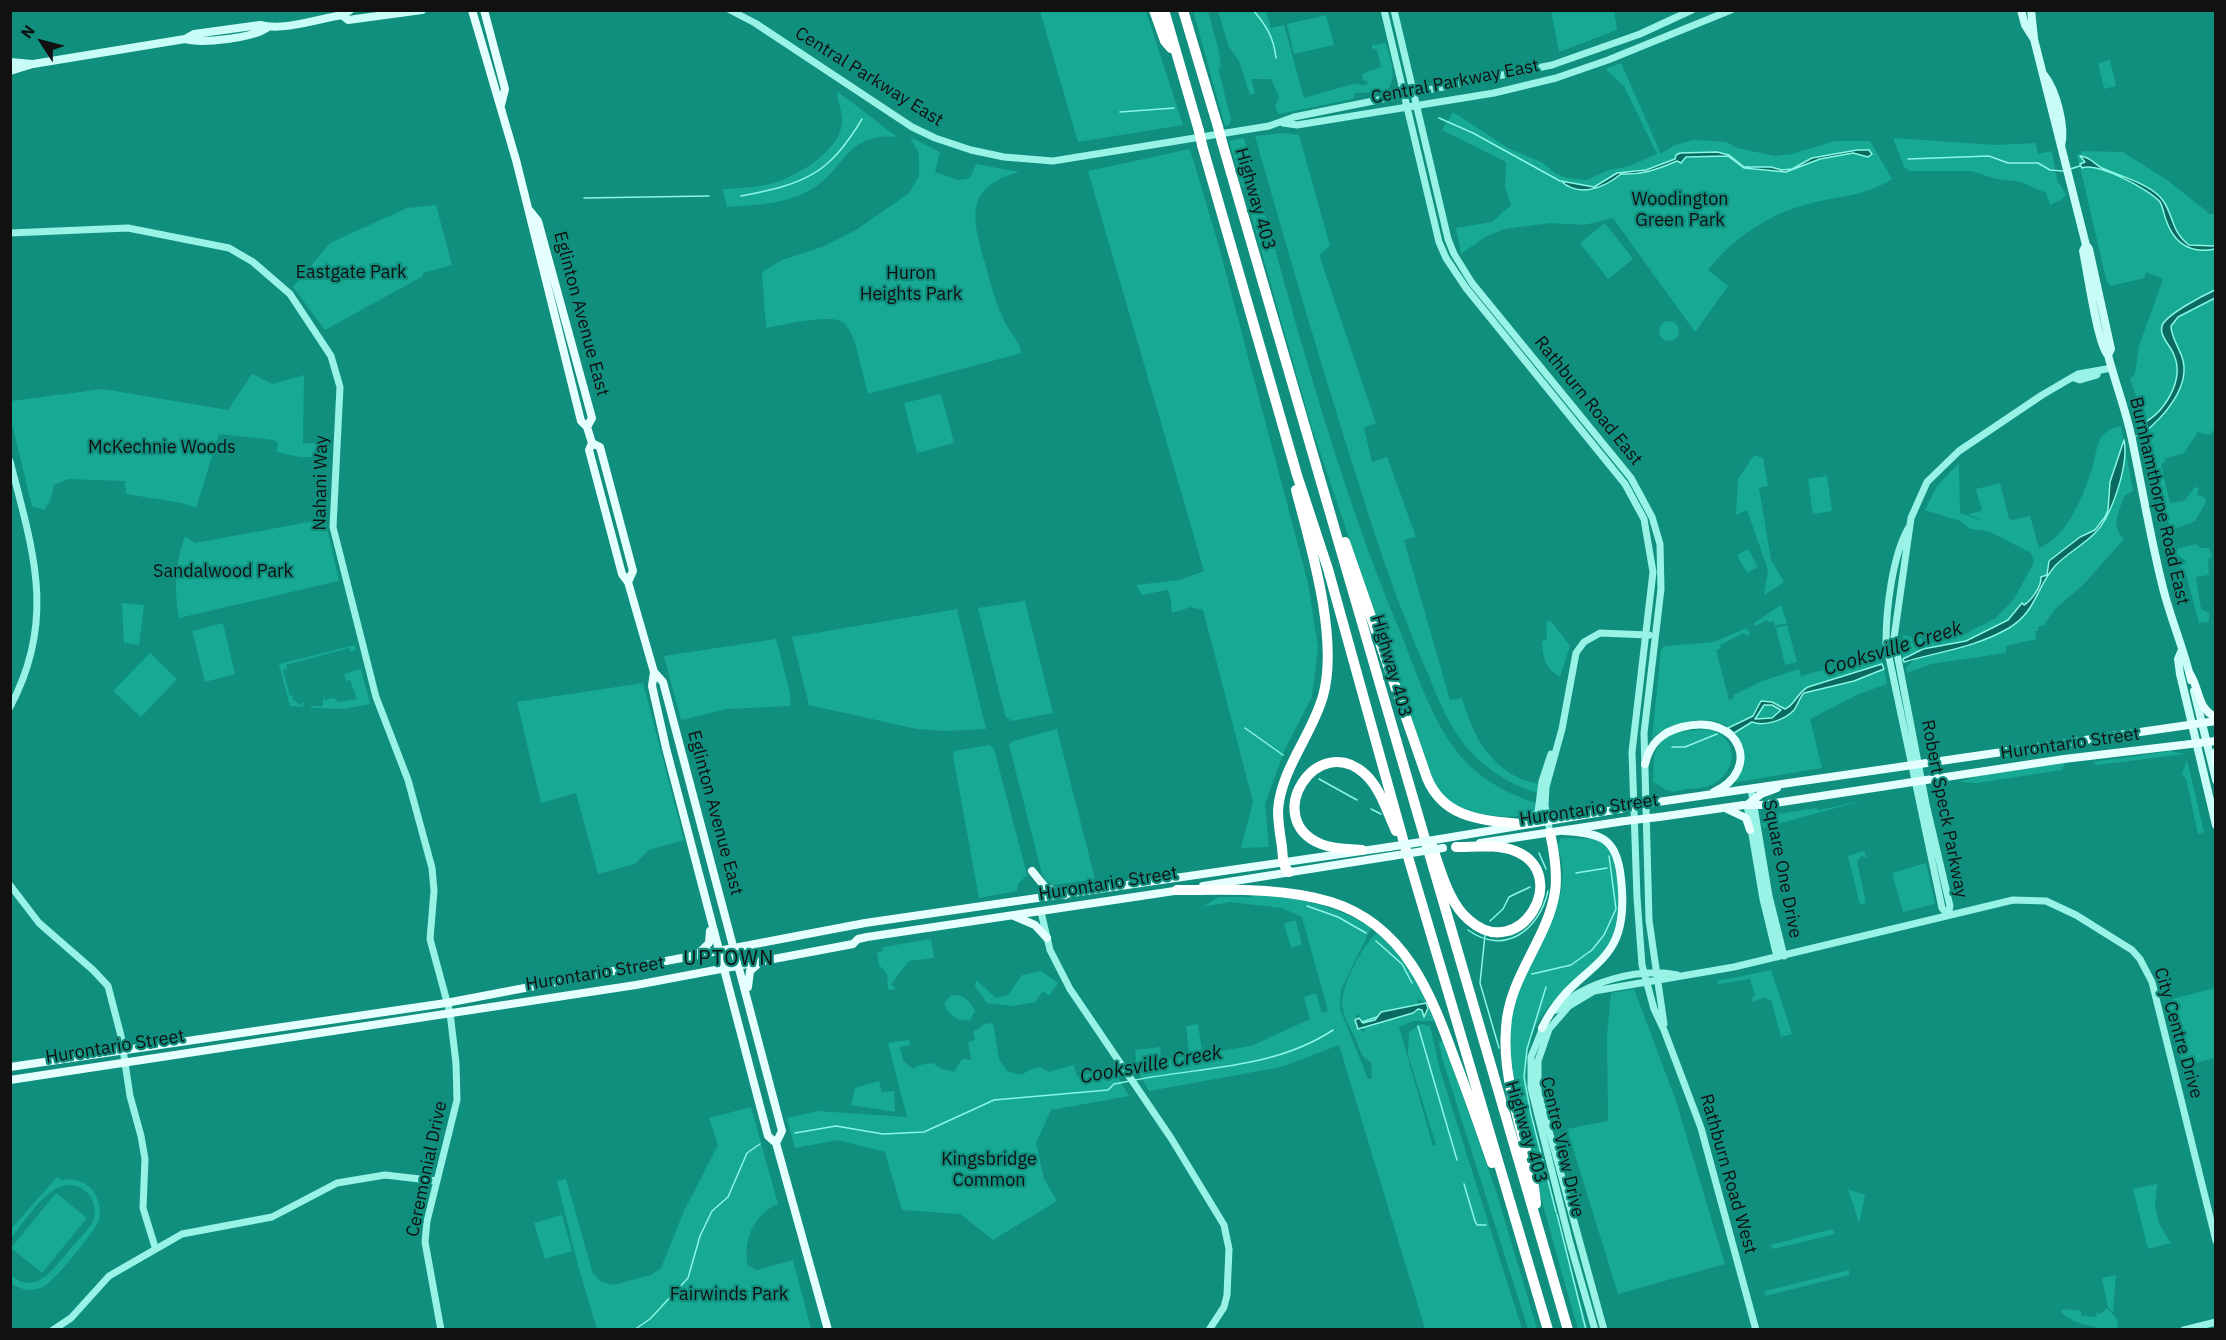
<!DOCTYPE html>
<style>
body{margin:0}
#map{position:relative;width:2226px;height:1340px;overflow:hidden;background:#108e7e;font-family:"IBM Plex Sans",sans-serif}
canvas{display:block}
.frame{position:absolute;inset:0;border:12px solid #111;pointer-events:none}
.north{position:absolute;left:12px;top:12px;width:60px;height:60px;-webkit-text-stroke:4px #108e7e;paint-order:stroke;rotate:306deg;font-size:16px;font-weight:700;line-height:24px;text-align:center;color:#111}
.north::after{content:'';display:block;margin:auto;width:21px;height:27px;background:#111;clip-path:polygon(50% 0,100% 100%,50% 72%,0 100%)}
</style>
<div id="map">
<canvas width="2226" height="1340"></canvas>
<div class="frame"></div>
<div class="north">N</div>
</div>
<script>
const ctx = document.querySelector('canvas').getContext('2d');
ctx.lineJoin = 'round';
function fill(path, color) { ctx.fillStyle = color; ctx.fill(path, 'evenodd'); }
function strokePath(path, color, width, dash) { ctx.strokeStyle = color; ctx.lineWidth = width; ctx.lineCap = dash ? 'butt' : 'round'; ctx.setLineDash(dash || []); ctx.stroke(path); }
function write(font, color, halo, rows, align = 'center') {
  ctx.font = font + ' "IBM Plex Sans",sans-serif'; ctx.lineWidth = 4.5; ctx.setLineDash([]); ctx.textBaseline = 'middle'; ctx.strokeStyle = halo; ctx.fillStyle = color; for (const [text, x, y, turn = 0] of rows) {
    ctx.save(); ctx.translate(x, y); ctx.rotate((+turn || 0) * Math.PI / 180); ctx.textAlign = isNaN(turn) ? turn : align; if (halo) ctx.strokeText(text, 0, 0); ctx.fillText(text, 0, 0); ctx.restore();
  }
}
const green = new Path2D(`
 M1040,11H1146L1183,125L1078,142Z
 M1193,11H1208L1219,51L1221,67L1218,68L1231,120L1229,125L1225,126Z
 M1218,11H1266L1271,28L1284,25L1304,98L1353,84L1366,85L1368,82L1363,80L1362,74L1381,67L1377,50L1372,48V45L1386,43C1390,60 1399,78 1386,92L1355,93L1353,99L1279,114L1275,106L1279,97L1271,79H1251L1255,93L1250,95L1239,61L1229,47Z
 M1551,11H1614L1617,30L1559,52Z
 M1326,15L1334,45L1294,54L1287,24Z
 M2110,60L2116,86L2104,89L2098,63Z
 M1621,63L1661,154L1675,145L1694,140L1726,142L1737,148L1775,156L1792,154L1835,141H1870L1892,179C1863,197 1843,195 1812,203C1770,213 1734,237 1708,270L1728,286L1695,332L1613,218L1584,225L1551,223L1504,229L1485,237L1461,254L1456,228L1492,222L1511,205L1505,187L1506,162L1442,130L1453,112L1508,148L1543,163L1556,174L1567,178L1587,180L1608,170L1627,167L1657,154L1624,86L1605,69Z
 M837,91L897,137C845,131 846,171 808,191C782,205 754,205 727,207L723,189C737,188 752,188 765,185C792,180 839,153 842,123C843,113 837,101 837,91Z
 M1284,133L1299,135L1330,246L1319,255L1376,423L1364,428L1372,462L1387,457L1416,537L1404,540L1450,700L1462,698C1473,738 1494,776 1539,784L1537,793C1506,783 1479,765 1460,739C1446,719 1437,696 1428,674C1402,615 1381,555 1362,494C1324,375 1289,256 1255,136Z
 M910,137L940,152L935,172L958,180L970,178L976,164L1019,172C964,187 972,218 985,263C990,280 994,300 1002,316C1007,330 1018,338 1022,353L868,394C863,377 856,333 844,323C833,313 782,325 766,328L762,272L782,260L822,247L856,230L909,193L919,176V154Z
 M1244,138C1291,305 1334,474 1401,634C1418,676 1433,725 1463,759C1483,781 1509,794 1536,803L1535,809C1524,824 1466,814 1451,804C1439,796 1434,782 1428,770L1312,429L1251,215L1255,212L1242,185L1229,141Z
 M1893,138L1997,145L2036,143L2038,154L2052,151L2057,180L2066,194L2063,199L2050,205L2046,193L2021,182L1996,179L1972,171H1910L1904,167Z
 M1190,149L1218,243L1308,583L1318,647L1312,697L1285,749L1265,804L1269,847L1241,848L1253,802L1203,610L1191,607L1172,613L1170,595L1167,590L1142,595L1136,585L1180,580L1204,571L1088,171Z
 M2082,151L2123,152L2167,180L2210,214H2215V428L2210,435L2198,432L2184,453L2164,459L2165,462L2161,464L2170,503L2184,501L2195,487L2199,488L2197,495L2204,497L2206,502L2195,521L2174,529C2154,509 2155,475 2150,450L2147,446L2142,422H2139L2137,399L2130,378L2135,374L2139,346L2163,279L2146,272L2144,278L2111,286L2107,283L2077,154H2081Z
 M436,205L452,265L423,273V276L325,330L293,287L330,243L407,208Z
 M1605,223L1633,259L1608,279L1580,243Z
 M1659 331a10 10 0 1 1 20 0a10 10 0 1 1-20 0Z
 M252,374L273,384L304,375L303,443L329,444L328,457H300L277,452L278,444L274,440L219,434L196,508L182,503L126,494L125,481L68,479L54,485L50,501L44,510L32,506L11,420V401L103,389L228,410Z
 M941,394L954,443L917,453L904,403Z
 M2121,426L2133,491L2124,496C2119,512 2110,526 2124,539L2084,584L2055,609L2044,625L2038,627V631H2035L2036,639L2006,646V653L1931,664L1907,673L1906,667L1913,661L1910,654L1903,659V635L1934,642L1963,635L1996,618L2014,599L2034,562L2031,553L1988,531L1971,529L1960,521L1925,510L1937,486L1959,463L1960,513L1986,522L1968,514L1982,511L1976,489L2000,483L2009,519L2014,520L2030,516L2039,548C2068,536 2082,498 2092,469C2096,458 2095,444 2104,434C2108,430 2115,427 2121,426Z
 M1754,455L1763,458L1768,486L1759,488L1771,560L1784,582L1764,595L1768,570L1747,510L1736,515L1738,479Z
 M1827,476L1832,511L1813,514L1808,479Z
 M325,519L339,581L179,618C174,591 175,563 185,536L195,543Z
 M2196,544L2200,548H2209L2212,556L2208,560L2209,575L2196,577L2201,609L2209,613V622L2199,623L2186,574L2179,566L2187,562L2178,555L2176,549Z
 M1748,549L1758,567L1747,573L1737,555Z
 M1025,601L1053,713L1012,721L1006,717L1003,707L978,608Z
 M122,603L144,605L139,645L124,643Z
 M1781,605L1787,623L1775,626L1774,621L1769,622L1767,620L1756,626L1754,623Z
 M957,609L986,729L946,731L917,729L809,705L792,637Z
 M1551,621L1570,646L1560,677C1545,668 1543,658 1542,641L1547,640L1546,622Z
 M223,623L235,674L205,682L192,631Z
 M1787,625L1797,662L1785,665L1776,628Z
 M1746,628L1750,634L1747,636L1744,633L1720,645L1721,648L1716,650L1729,700L1734,698L1733,695L1765,680L1799,669L1801,676L1881,654L1887,684L1859,694L1810,719L1822,768L1732,783L1736,779L1738,741C1735,737 1731,730 1726,726C1707,713 1667,724 1652,738L1661,650L1665,646L1714,642Z
 M776,639L790,693V706L726,709L681,720L664,656Z
 M355,645L356,650L351,652L349,648L286,665L287,668L283,670L290,696L294,695L292,699L301,705L304,701L303,707L290,706L279,664Z
 M150,653L177,679L141,717L113,691Z
 M361,669L370,704L344,709L311,708V706H323V695L324,700L334,698L338,702L357,699L350,680L346,681L344,674Z
 M643,683L684,840L649,850L635,864L598,874L576,793L541,803L517,702Z
 M1057,729L1095,879L1054,885L1046,881L1042,874L1009,745L1013,741Z
 M1708,729C1735,735 1740,764 1718,781C1710,788 1698,788 1687,789C1682,790 1674,793 1669,791C1664,789 1658,785 1653,782L1654,755L1659,745L1657,743L1670,733Z
 M989,745L994,749L1027,875L1018,884L1017,891L979,898L953,756L955,751Z
 M2170,751L2185,754L2096,765L2093,762Z
 M2187,760L2204,832L2198,834L2186,778L2182,774Z
 M2065,763L2062,770L1977,783L1960,782L1977,776Z
 M1865,800L1763,828L1761,819L1764,816L1816,808L1819,810Z
 M1561,838L1600,839C1612,851 1614,862 1618,879C1639,969 1548,974 1530,1042C1517,1092 1540,1145 1552,1193C1564,1239 1575,1284 1588,1329H1578C1560,1267 1542,1204 1527,1141C1517,1094 1504,1050 1514,1002C1526,948 1580,905 1557,845Z
 M1864,851L1867,858L1861,856L1857,862L1866,903L1860,905L1848,856Z
 M1926,863L1935,904L1903,912L1892,873Z
 M1251,894C1294,898 1334,903 1371,928L1341,990L1340,1009L1368,1079L1372,1078L1371,1062C1362,1059 1359,1048 1356,1040C1351,1029 1343,1016 1342,1004C1342,985 1362,945 1377,933C1400,954 1415,974 1426,1003L1417,999L1419,1006L1412,1004L1405,1009L1377,1015L1375,1020L1363,1023L1358,1013L1355,1020L1358,1029L1365,1032L1364,1028L1413,1013L1418,1009H1422L1424,1016L1428,1008H1432L1435,1021H1413L1399,1027L1433,1146L1436,1145L1408,1055L1409,1032L1421,1024L1430,1026L1440,1070L1522,1329H1425L1339,1045L1281,1067L1149,1091L1134,1065L1251,1046L1310,1019L1304,997L1316,993L1322,1013L1328,1011L1302,917L1282,908L1230,902L1203,907L1218,897H1251Z
 M1291,921H1296L1302,945L1291,948L1284,924Z
 M931,939L934,958L909,961L891,984L896,989L888,990L887,974L879,965L877,952L883,951V947Z
 M1771,970L1792,1034L1781,1037L1771,999L1768,1000L1766,997L1753,1002L1752,997L1755,996L1750,979L1718,984L1717,981Z
 M1041,971L1058,983L1049,996L1043,991L1035,1002L1012,1006L987,1003L975,986L976,980L996,998L1008,995L1022,975Z
 M2215,988V1058L2183,1066L2168,1004L2172,999Z
 M1634,989L1676,1101L1725,1264L1618,1294L1567,1129L1608,1121L1607,1035L1611,993Z
 M952,995C963,994 971,1001 975,1011L970,1020C958,1022 948,1015 944,1003Z
 M993,1023L999,1059L1007,1071L1022,1075L1029,1070L1040,1067L1048,1072L1074,1065L1077,1077L1112,1067L1129,1096L1051,1110L1036,1143L1044,1179L1057,1201L993,1240L960,1214L902,1210L885,1152L838,1140L795,1148L787,1118L817,1111L907,1117L888,1043L909,1040L910,1045L900,1047L903,1061L913,1069L919,1065L932,1063L942,1069L954,1072L962,1059L971,1060L968,1042L975,1040L973,1032L985,1024Z
 M1198,1024L1202,1050L1189,1052L1186,1026Z
 M1443,1040L1497,1194L1537,1329H1528L1442,1058L1439,1043Z
 M1160,1047L1161,1059L1136,1062L1135,1050Z
 M879,1081L882,1092L894,1091L895,1112L851,1105L855,1088Z
 M751,1107L778,1204C754,1214 742,1241 748,1266L757,1270L793,1260L811,1329H597L579,1269L557,1181L566,1179L593,1274L602,1282L613,1285L651,1275L661,1268L684,1211L718,1145L709,1118Z
 M57,1177L61,1180C88,1176 104,1196 99,1221C92,1234 55,1281 43,1287C32,1292 20,1290 11,1283V1275C35,1298 56,1266 70,1249C78,1240 89,1230 94,1219C96,1208 94,1197 84,1190C55,1169 26,1220 11,1239V1229Z
 M2157,1184L2155,1206L2159,1224L2171,1243L2148,1249L2133,1189Z
 M1848,1189L1865,1195L1859,1223Z
 M56,1193L87,1218L42,1273L11,1248Z
 M562,1215L572,1251L545,1259L534,1223Z
 M1832,1229L1835,1234L1773,1249L1770,1245Z
 M1849,1270V1275L1765,1296V1291Z
 M2116,1275L2113,1312L2108,1307L2102,1278Z
 M2107,1308L2117,1319L2118,1329C2102,1330 2071,1324 2061,1312L2063,1309L2081,1311V1316L2096,1317L2097,1312L2100,1314Z`);
const water = new Path2D(`
 M1857,150H1869L1872,154L1868,157L1853,153L1820,159L1786,172L1744,168L1728,156L1686,157L1681,163L1677,161C1656,170 1642,175 1621,174C1604,188 1579,198 1561,181L1594,187L1617,173L1646,170L1675,159L1676,155L1680,153L1717,152L1729,155L1744,167H1771L1782,170L1792,169L1812,158Z
 M2080,156C2092,157 2094,165 2104,169C2120,176 2154,185 2164,202C2174,218 2172,232 2189,245L2215,246V249C2190,254 2174,243 2166,220C2164,215 2163,207 2160,202C2149,189 2097,162 2082,168L2080,164L2085,162Z
 M2215,290V298L2178,317L2171,326C2171,336 2178,346 2182,357C2192,386 2163,418 2142,434L2141,424C2164,414 2185,380 2174,355C2171,346 2159,336 2162,326C2165,315 2204,295 2215,290Z
 M2124,440C2129,464 2112,517 2094,534C2082,546 2066,554 2055,566C2036,587 2037,611 2009,628C1974,648 1941,651 1904,662L1903,659L1923,649L1966,641L2008,620L2022,603L2024,605C2031,601 2042,586 2041,577L2047,575L2049,561L2080,537L2095,530L2105,517L2108,510L2110,482Z
 M1882,664L1884,669L1854,681L1804,693C1799,698 1798,705 1794,710C1785,720 1764,727 1752,722L1734,733L1728,728L1753,716L1761,701L1772,702L1785,709C1795,705 1797,693 1808,687ZM1764,705H1772L1781,710L1772,718L1755,719Z
 M1426,1003L1428,1008L1424,1017L1422,1010L1418,1009L1413,1013L1358,1029L1355,1020L1359,1018L1363,1023L1375,1020L1381,1012Z`);
const stream = new Path2D(`
 M1253,10C1266,25 1274,38 1276,58
 M1120,112L1174,108
 M1439,118L1473,133L1560,181
 M1908,159L1989,156L2008,163H2038L2050,170L2063,171
 M2070,169L2080,166
 M741,196C803,184 828,176 862,119
 M584,198L709,196
 M2135,437L2143,431
 M1245,728L1283,755
 M1672,747H1685L1717,734
 M1319,779L1357,800
 M1371,809L1381,814
 M1539,853L1546,869
 M1576,873L1607,868
 M1307,906L1338,917L1366,933
 M1490,921L1503,909L1509,897L1530,887
 M1468,930C1504,956 1539,931 1548,891
 M1485,935L1480,983L1499,1048
 M1376,941L1402,964L1412,983
 M1532,974L1571,965L1592,950L1604,935L1616,909L1609,856
 M1546,987L1527,1049L1524,1077L1531,1114L1556,1212
 M1362,1022L1377,1017
 M1418,1026L1457,1160
 M1135,1080C1201,1067 1274,1069 1333,1030
 M795,1133L836,1126L883,1134L924,1132L994,1100L1108,1090L1114,1084L1130,1081
 M1464,1184L1475,1221L1477,1225H1486
 M1557,1214L1586,1330
 M634,1330L650,1319L688,1278L700,1236L712,1211L728,1197L747,1153L760,1144`);
const tertiary = new Path2D(`
 M730,10L755,23L912,127L935,138L971,150L1004,157L1053,161L1269,126L1294,117L1552,65L1640,34L1692,10
 M1384,10L1439,242L1446,258L1466,288L1625,484L1644,519L1653,572L1632,752L1637,898L1642,965L1654,1009L1664,1030L1701,1128L1756,1330
 M1394,10L1448,239L1454,254L1472,283L1631,478L1652,517L1660,544L1661,589L1644,733L1649,920L1664,1024
 M1283,123L1297,125L1494,93L1556,78L1608,60L1731,10
 M10,233L128,228L229,248L253,262L290,294L331,356L340,387L333,527L376,697L408,780L432,868L434,891L430,939L450,1013L456,1063L457,1100L427,1221L425,1242L441,1330
 M2074,378L2080,380L2097,375L2098,371
 M10,461C33,551 57,619 10,707
 M1909,527C1892,556 1886,610 1886,643L1942,908L1948,915
 M1751,789L1769,896L1784,956
 M1747,805L1763,899L1777,957
 M1522,824L1538,812L1542,781L1551,754
 M1550,833L1545,805L1546,787L1562,729L1576,653L1584,642L1600,633L1649,635
 M10,885L39,923L93,970L108,986L121,1036L130,1096L141,1136L145,1159L143,1208L155,1247
 M1041,912L1050,950L1070,989L1171,1138L1224,1225L1229,1249L1227,1295L1224,1307L1209,1330
 M1948,915L1950,906L1926,804L1894,638L1911,518L1927,482L1959,451L2042,395L2078,374L2112,368
 M1556,1010C1584,982 1639,967 1677,975
 M1544,1025L1531,1057V1088L1570,1243L1595,1330
 M53,1330L71,1318L109,1276L182,1234L272,1217L337,1183L385,1175L437,1181
 M1604,1330L1538,1091V1061L1549,1029L1569,1006L1594,991L1734,967L2013,900L2046,901L2076,915L2132,950L2140,959L2152,982L2216,1241
 M2184,1330L2216,1322`);
const secondary = new Path2D(`
 M2021,10L2025,25L2034,39L2086,245L2089,249L2111,349L2108,355C2115,382 2125,408 2131,435C2142,486 2150,537 2163,588C2171,620 2184,649 2191,680
 M2031,10L2034,38
 M342,15L348,20L422,10
 M185,39C201,44 255,38 268,27
 M10,62L32,64
 M10,71L33,64L185,39L194,34L260,25C284,31 318,19 342,15L350,10
 M2044,75C2056,90 2066,127 2061,146
 M2086,245L2083,251C2087,269 2098,347 2108,355
 M2181,652L2178,659L2180,674L2216,825
 M2194,691L2216,780`);
const primary = new Path2D(`
 M472,10L516,160L581,421L587,427L592,443L589,450L622,574L628,582L654,672L652,686L666,748L761,1110L768,1136L776,1143L828,1330
 M484,10L505,89L501,105
 M530,211L538,221L592,418L587,427
 M592,443L600,447L633,571L628,582
 M654,672L663,682L782,1131L776,1143
 M2190,674C2200,689 2197,709 2216,717
 M2216,752V763
 M1645,764C1650,743 1662,732 1682,727C1741,712 1762,770 1714,792
 M1658,802L2216,721
 M1747,805L1761,794L1777,788
 M1727,809L1746,818L1750,830
 M1659,817L1744,805H1762L2064,759L2216,741
 M1440,839L1620,809
 M1480,843L1625,821
 M1032,871L1045,887L1065,895
 M1203,886L1392,856
 M1014,916L1035,925L1047,938
 M697,955L709,943L710,931
 M748,987L750,971L759,963
 M1542,1028C1577,956 1635,975 1620,871C1614,834 1596,834 1564,831
 M10,1067L446,1003L865,923L1389,847
 M10,1080L636,985L853,944L858,939L867,937L1181,890`);
const motorway = new Path2D(`
 M1154,10L1165,41L1171,48
 M1164,10L1199,131
 M1183,10L1218,127
 M1222,142L1568,1330
 M1202,145L1297,475L1328,569L1406,850L1548,1330
 M1345,542L1427,778C1444,819 1482,820 1521,824
 M1431,843C1440,867 1448,903 1469,920C1520,965 1573,874 1515,851C1497,844 1475,847 1456,847
 M1362,850C1349,849 1333,849 1321,844C1260,819 1317,730 1365,774C1381,789 1387,812 1396,831
 M1289,872C1282,866 1283,856 1282,847C1280,835 1278,822 1278,810C1281,769 1312,735 1323,696C1339,639 1311,547 1296,490
 M1177,890C1229,890 1281,887 1331,902C1405,925 1431,994 1455,1060C1468,1094 1480,1128 1492,1163
 M1536,1204C1531,1145 1501,1089 1506,1028C1509,976 1547,941 1555,892C1558,872 1554,851 1550,833`);
const primaryBridge = new Path2D(`
 M1620,809L1658,802
 M1625,821L1659,817
 M1389,847L1440,839
 M1392,856L1443,848`);
const motorwayBridge = new Path2D(`
 M1218,127L1222,142
 M1199,131L1202,145`);
const streetNames = [
 ["Central Parkway East",869,77,32],
 ["Central Parkway East",1455,82,-11],
 ["Highway 403",1255,199,74],
 ["Eglinton Avenue East",581,314,75],
 ["Rathburn Road East",1588,401,51],
 ["Nahani Way",321,483,-89],
 ["Burnhamthorpe Road East",2159,501,77],
 ["Highway 403",1391,666,74],
 ["Hurontario Street",2070,744,-8],
 ["Robert Speck Parkway",1944,809,79],
 ["Hurontario Street",1589,810,-8],
 ["Eglinton Avenue East",715,813,75],
 ["Square One Drive",1782,869,79],
 ["Hurontario Street",1108,884,-9],
 ["Hurontario Street",595,974,-9],
 ["City Centre Drive",2178,1033,74],
 ["Hurontario Street",115,1047,-9],
 ["Highway 403",1526,1132,73],
 ["Centre View Drive",1562,1147,77],
 ["Ceremonial Drive",427,1169,-78],
 ["Rathburn Road West",1728,1174,74]
];
const parkNames = [
 ["Woodington",1680,200],
 ["Green Park",1680,221],
 ["Eastgate Park",351,273],
 ["Huron",911,274],
 ["Heights Park",911,295],
 ["McKechnie Woods",162,448],
 ["Sandalwood Park",223,572],
 ["Kingsbridge",989,1160],
 ["Common",989,1181],
 ["Fairwinds Park",729,1295]
];
const waterNames = [
 ["Cooksville Creek",1893,649,-17],
 ["Cooksville Creek",1151,1065,-10]
];
const neighbourhoodNames = [
 ["UPTOWN",729,959]
];
fill(green, '#18a994');
fill(water, '#0a6a5f');
strokePath(water, '#8af6e5', 1.5);
strokePath(stream, '#8af6e5', 1.5);
strokePath(tertiary, '#99f2e6', 7);
strokePath(secondary, '#c8fcf6', 8);
strokePath(primary, '#e4fffd', 8);
strokePath(motorway, '#fff', 10);
strokePath(primaryBridge, '#e4fffd', 8);
strokePath(motorwayBridge, '#fff', 10);
write('18px', '#111', '#108e7e', streetNames);
write('18px', '#111', '#108e7e', parkNames);
write('italic 20px', '#111', '#108e7e', waterNames);
ctx.letterSpacing = '1.5px';
write('20px', '#111', '#108e7e', neighbourhoodNames);
ctx.letterSpacing = '0px';
</script>
